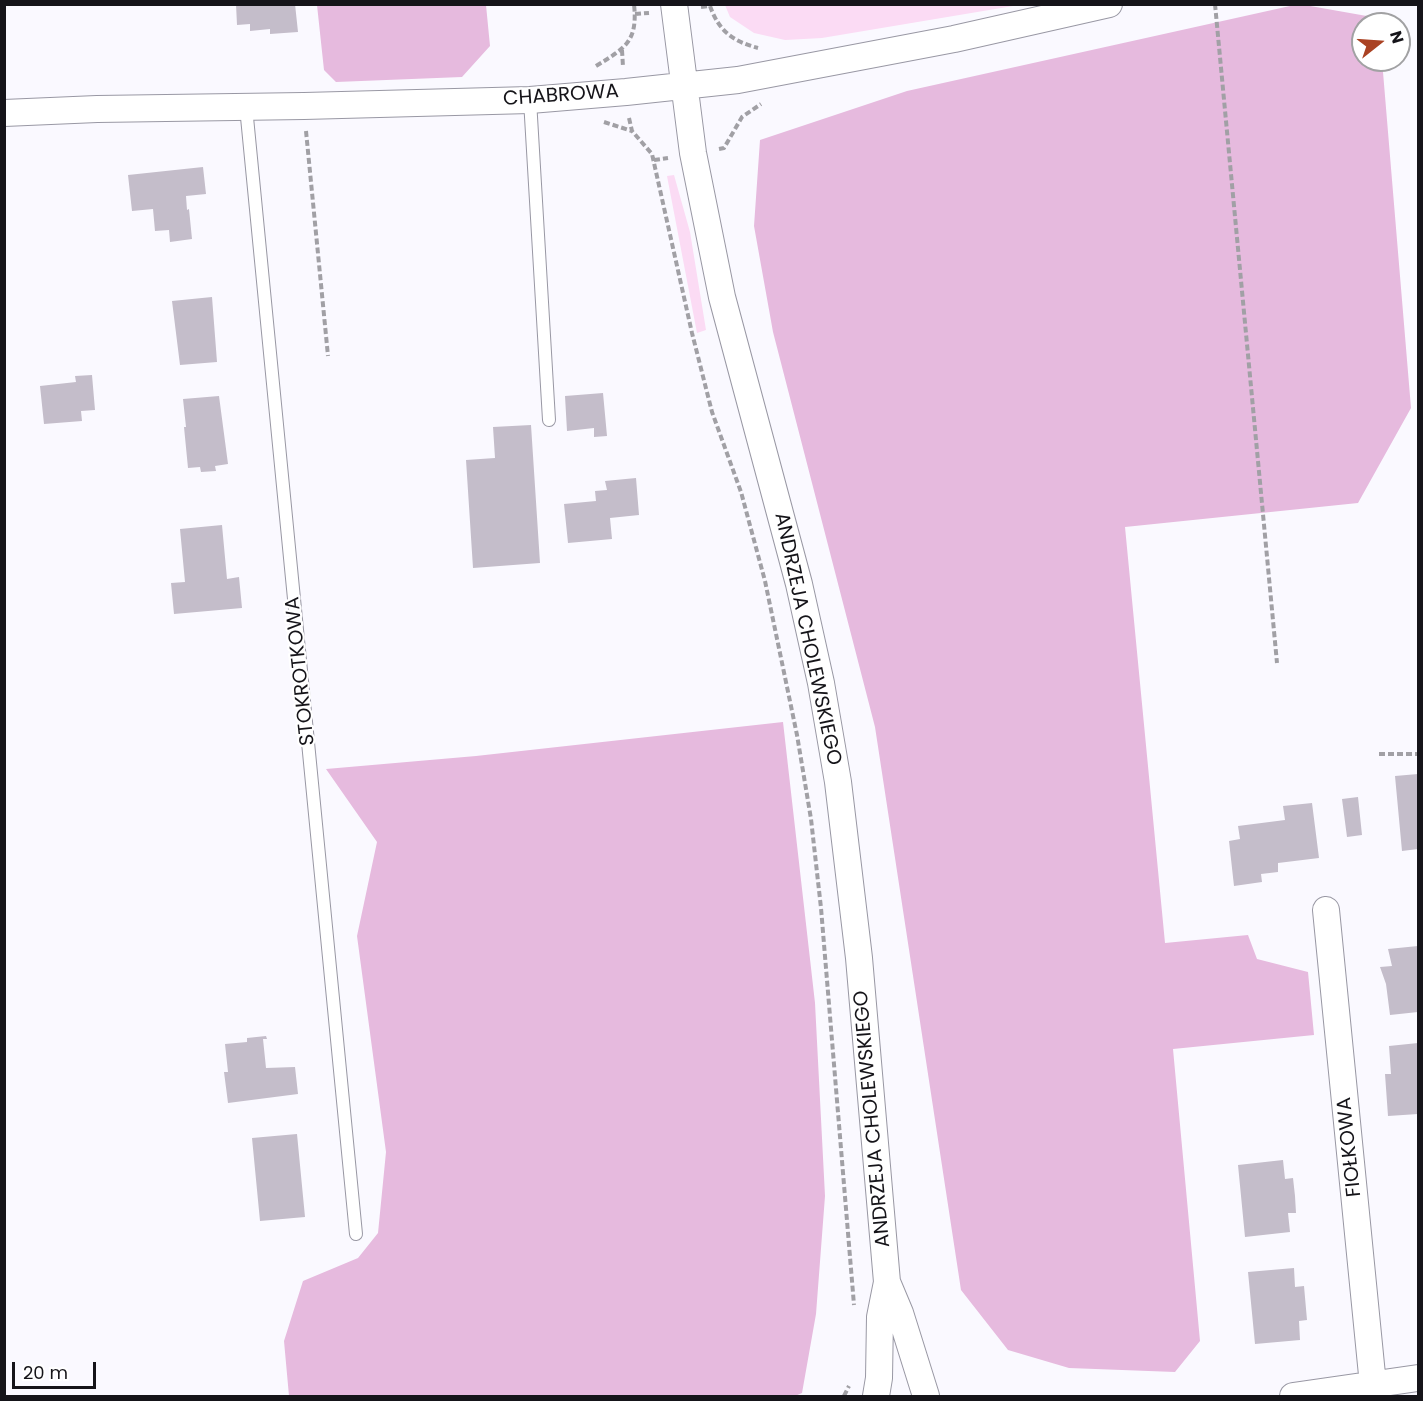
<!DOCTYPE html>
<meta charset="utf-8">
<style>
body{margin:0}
#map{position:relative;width:1423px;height:1401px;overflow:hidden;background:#faf9ff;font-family:Poppins,sans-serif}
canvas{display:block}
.frame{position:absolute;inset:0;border:6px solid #151419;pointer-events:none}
.north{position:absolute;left:1351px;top:12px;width:60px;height:60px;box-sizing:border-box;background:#fff;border:2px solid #a1a1a3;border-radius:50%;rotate:73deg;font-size:16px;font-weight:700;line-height:24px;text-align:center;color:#151419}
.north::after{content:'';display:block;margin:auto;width:21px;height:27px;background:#aa4223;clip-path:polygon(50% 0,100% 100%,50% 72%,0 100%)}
.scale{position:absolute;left:12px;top:1362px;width:84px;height:27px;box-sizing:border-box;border:3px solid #151419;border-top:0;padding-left:8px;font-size:18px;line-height:21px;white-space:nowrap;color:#151419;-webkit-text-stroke:4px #fff;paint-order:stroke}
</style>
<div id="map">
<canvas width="1423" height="1401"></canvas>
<div class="frame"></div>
<div class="north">N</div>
<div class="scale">20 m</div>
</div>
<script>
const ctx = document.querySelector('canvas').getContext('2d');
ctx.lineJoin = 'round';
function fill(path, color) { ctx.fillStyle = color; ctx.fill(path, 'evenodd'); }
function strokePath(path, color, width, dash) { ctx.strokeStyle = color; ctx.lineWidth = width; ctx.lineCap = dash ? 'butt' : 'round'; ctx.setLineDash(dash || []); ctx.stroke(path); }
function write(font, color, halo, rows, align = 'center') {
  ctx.font = font + ' Poppins,sans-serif'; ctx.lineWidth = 4.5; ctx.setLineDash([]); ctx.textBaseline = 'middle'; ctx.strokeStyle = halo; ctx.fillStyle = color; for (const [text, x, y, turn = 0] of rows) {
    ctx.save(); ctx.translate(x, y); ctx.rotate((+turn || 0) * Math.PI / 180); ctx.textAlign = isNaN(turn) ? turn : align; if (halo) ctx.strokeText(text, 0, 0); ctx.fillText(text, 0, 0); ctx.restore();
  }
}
const green = new Path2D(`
 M725,5H1019L822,38L785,40L754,33L730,17Z
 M674,175L690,232L706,330L697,333L667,176Z`);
const forest = new Path2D(`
 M1299,4L1378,18L1379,24H1363V60H1382L1411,408L1358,503L1125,527L1165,943L1248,935L1257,959L1308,972L1314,1035L1173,1049L1200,1341L1175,1372L1069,1368L1008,1350L961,1290L875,727L773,332L754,226L760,140L907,91Z
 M317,5H486L490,46L462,77L336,82L324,70Z
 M783,722L815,1003L825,1196L816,1314L802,1393L795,1396H289L284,1341L303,1281L358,1258L378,1233L386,1152L357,936L377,842L326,769L476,756Z`);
const building = new Path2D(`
 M236,4H295L298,32L270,34V29L250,31V24L237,25Z
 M203,167L206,194L186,196L187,210L189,209L192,239L170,242L169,230L155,231L153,209L132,211L128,175Z
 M212,297L217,362L180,365L172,301Z
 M92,375L95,410L81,411L82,421L44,424L40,386L76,382L75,376Z
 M603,393L607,436L594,437V428L567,431L565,396Z
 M219,396L228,464L215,466L216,471L201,472L200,467L188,468L184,427H186L183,399Z
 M531,425L540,563L473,568L466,460L495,458L493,427Z
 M636,478L639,515L610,518L612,539L568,543L564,504L596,501L595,491L607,490L605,481Z
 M222,525L227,579L239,577L242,608L174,614L171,583L185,582L180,529Z
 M1418,774V849L1402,851L1395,776Z
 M1358,797L1362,835L1347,837L1342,799Z
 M1312,803L1319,858L1278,863V872L1261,874L1262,882L1234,886L1229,841L1240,839L1238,826L1285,820L1283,806Z
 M1418,946V1012L1390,1015L1386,984L1380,967L1392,966L1388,949Z
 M266,1036L267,1039H263L266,1068L295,1067L298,1094L228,1103L224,1072H228L225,1044L247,1042V1038Z
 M1418,1043V1114L1388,1116L1385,1074H1391L1389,1046Z
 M297,1134L305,1217L260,1221L252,1138Z
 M1283,1160L1285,1179L1293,1178L1295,1196L1296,1213H1288L1290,1232L1245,1237L1238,1165Z
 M1294,1268L1295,1287L1304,1286L1307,1320L1299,1321L1300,1340L1255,1344L1248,1272Z`);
const path = new Path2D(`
 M1215,4L1277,663
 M701,7L710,6C719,31 732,41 758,48
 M635,14L649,13
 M622,50L623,67
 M596,66C625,48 638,42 634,4
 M629,118L632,131L652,154L692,333L712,412L741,492L765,581L797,735L811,819L821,908L854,1305
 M604,122L632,131
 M306,131L328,356
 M719,149L724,148L742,117L761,104
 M654,160L668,158
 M1379,754H1418
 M844,1396L849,1386`);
const service = new Path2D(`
 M530,100L549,420
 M246,107L356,1234`);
const minor = new Path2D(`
 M674,4L693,153L722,297L799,584L821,683L838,782L859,958L887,1282L880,1317L879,1378L876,1396
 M4,113L97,109L304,106L530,100L626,92L738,80L954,39L1109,4
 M1326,910L1373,1385
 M887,1282L900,1313L926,1396
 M1293,1396L1418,1378`);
const streetNames = [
 ["CHABROWA",561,96,-4],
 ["ANDRZEJA CHOLEWSKIEGO",807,639,78],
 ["STOKROTKOWA",301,671,-96],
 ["ANDRZEJA CHOLEWSKIEGO",873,1119,-95],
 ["FIOŁKOWA",1350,1147,-96]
];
fill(green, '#fbdbf4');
fill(forest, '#e6bade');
fill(building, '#c4bdca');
strokePath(service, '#9998a4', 14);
strokePath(minor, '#9998a4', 28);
strokePath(path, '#a1a0a5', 4, [6, 3]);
strokePath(service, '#fff', 12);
strokePath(minor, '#fff', 26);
write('20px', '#151419', '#fff', streetNames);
</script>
